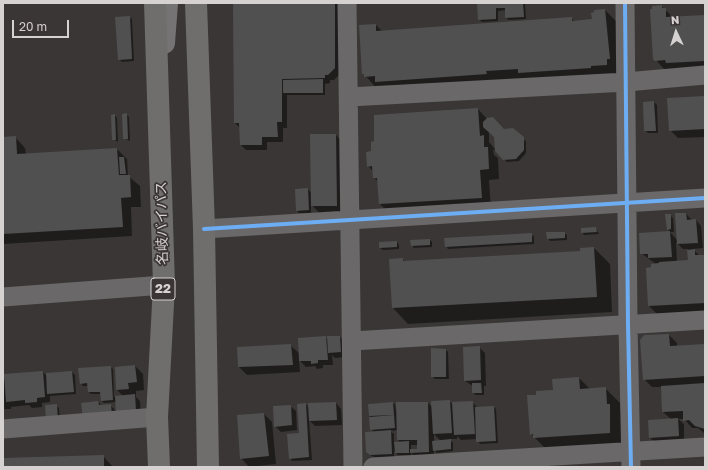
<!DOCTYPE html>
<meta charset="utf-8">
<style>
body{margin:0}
#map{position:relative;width:708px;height:470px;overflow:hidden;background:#3a3636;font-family:"Golos Text",sans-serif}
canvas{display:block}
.frame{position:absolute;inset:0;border:4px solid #d6d2d2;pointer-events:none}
.north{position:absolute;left:656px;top:12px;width:40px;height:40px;-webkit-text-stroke:3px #3b3535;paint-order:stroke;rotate:356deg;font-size:11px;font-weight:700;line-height:16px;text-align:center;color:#d6d2d2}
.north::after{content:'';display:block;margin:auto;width:14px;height:18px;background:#d6d2d2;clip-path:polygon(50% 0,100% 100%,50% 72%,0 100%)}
.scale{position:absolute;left:12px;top:20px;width:57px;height:18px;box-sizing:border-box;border:2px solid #d6d2d2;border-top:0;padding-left:5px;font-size:12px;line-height:14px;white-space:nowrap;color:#d6d2d2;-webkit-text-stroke:3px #3b3535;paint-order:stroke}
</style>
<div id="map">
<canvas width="708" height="470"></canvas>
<div class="frame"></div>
<div class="north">N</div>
<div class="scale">20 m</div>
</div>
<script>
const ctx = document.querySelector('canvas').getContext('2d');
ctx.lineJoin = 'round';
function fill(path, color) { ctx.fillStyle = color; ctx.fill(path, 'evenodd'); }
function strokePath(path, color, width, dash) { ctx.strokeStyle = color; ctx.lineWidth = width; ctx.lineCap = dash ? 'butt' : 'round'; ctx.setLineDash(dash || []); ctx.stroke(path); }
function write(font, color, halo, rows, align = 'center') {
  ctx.font = font + ' "Golos Text","Noto Sans JP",sans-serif'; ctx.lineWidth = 3.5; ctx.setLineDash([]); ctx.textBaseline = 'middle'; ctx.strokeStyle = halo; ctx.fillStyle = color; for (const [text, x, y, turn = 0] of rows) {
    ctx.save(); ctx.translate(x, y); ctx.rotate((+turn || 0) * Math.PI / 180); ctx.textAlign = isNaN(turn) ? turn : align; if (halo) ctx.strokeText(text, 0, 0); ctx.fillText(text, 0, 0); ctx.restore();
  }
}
const shadow = new Path2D(`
 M234,3H340V74L334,80H330V83L325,84V95H287V128H283V142H267V150H246L241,145L240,128L235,123Z
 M478,3H525L526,19L509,20L506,18V10L498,11V21L482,22L479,19Z
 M661,6L674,18L705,16V74L667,72L654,58Z
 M605,10L618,23L620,78L378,90L363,73L376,25L382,31L571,18L574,21L593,20Z
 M129,17L132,19L134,61L122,62L119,59Z
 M705,97V137L678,138L670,130Z
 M654,102L657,105L658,133H648L645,130Z
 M478,109L487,119L504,130L526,141V153L519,161L507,162L493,149L494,155L498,158L499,179L489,180L491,208L390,214L380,204L378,182L374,177V172L368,166ZM489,131L495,137V149L489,142Z
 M126,114L129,117L130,141L124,138Z
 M115,115L117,118L118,142L113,139Z
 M336,135L344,143L345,214H320L311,204V213H299L297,211L308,189L312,194Z
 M15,137L25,148L26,154L117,149L127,159L128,176L140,186L141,207H131L132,236L3,244V138Z
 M686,214L692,220H696L701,226L703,248L693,249L700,256H705V317L662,319L649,306L647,269L652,268L656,264L641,253L670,232L677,240ZM676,242L683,249H688L689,261L677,262Z
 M670,215L673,218L674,232H670L668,229Z
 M596,228L599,234L584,235L582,232Z
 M564,233L567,235V240L550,241L548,238Z
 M532,235L534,237V244L448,249L446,246Z
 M430,240L432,242V247L414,248L412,245Z
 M397,242L399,245V249L383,250L380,248Z
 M594,248L610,264L612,312L408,324L393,308L390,260L402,259L405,262L581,252V249Z
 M669,335L677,343V347L705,345V434L698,428H692L684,419H678L684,424V442L656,443L650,438L671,419L663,412L662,387H652L644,379Z
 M340,337L345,342L346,357L335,358L332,355L333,365H323V368L317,369L315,366L306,367L299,360L300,372L247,375L239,367L290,345L300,354L326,338L328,340Z
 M479,347L485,353L486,386H484V395H476L473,393V386L465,381Z
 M446,350L448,352L449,379H435L432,376Z
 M135,366L143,374L144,390L136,391V397L140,401L141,416L84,419L98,402L102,406L110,405L117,412L116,402L104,403L101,400V394H91L89,392L88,386H83L81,383L110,367L113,369L114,397L123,396L117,390Z
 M43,372L47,376L72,372L75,375L76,394L50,396V402L42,403V407L32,408L29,405L11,407V409H3V414V378L5,380Z
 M579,378L590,389L605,388L620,403L624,448L549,452L531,434L537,396L554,391Z
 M449,401L454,405L472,402L478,408L494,407L496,409L498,443L480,444L477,439L461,440L457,436V439H449L453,443V451L437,453L434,450V458H417L411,453V455H398L394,451V457H374L370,455L374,432L371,429L369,404L393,403L395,405L396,411H397L428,403L432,407ZM398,430V440L401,443H394V434L390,431ZM434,434L441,441L434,442ZM411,445H418V450H411Z
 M336,403L341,409L342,425L315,426L309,420L312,460L292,461L290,458L300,434L306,404L309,408Z
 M56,405L59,408L60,422L50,423Z
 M290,406L296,411L297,430L281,432L275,426Z
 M264,414L272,422L276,464L249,467L241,458Z
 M103,456L113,467H3V459Z`);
const building = new Path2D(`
 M233,3H335V68L328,75H325V78L282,79V122H277L278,137H262V145H240L239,123H234Z
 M477,3H523L524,17L505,18V8H496V19L478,20Z
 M662,5V8H666V17L705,15V61L666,63L665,60L655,61L653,59L650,9H652V6Z
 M605,9L610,59H607V65L591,66V68L518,73V69L486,71L487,74L375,82V76L364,77V74H362L359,25L376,24V31L572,17V21L592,19L591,13L594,12V10Z
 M130,16L132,59L118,60L115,17Z
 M323,79V93H283V80Z
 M705,96V129L669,131L667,98Z
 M654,101L656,131H644L643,102Z
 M478,108L480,136L484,135V147H488L489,169L480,170L482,198L379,204L377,178H373L372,166L367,167L366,152L371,151V142L374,141V115Z
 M127,113L128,139H123L122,114Z
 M115,114L116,140H112L111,115Z
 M493,117L504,129L513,128L524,137V150L516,159L503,160L495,151L494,137L483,127V122L487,118Z
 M310,134H336L337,206H311Z
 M16,136L17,154L117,148L119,175H130L131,197L121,198L123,227L3,234V137Z
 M119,157H124L126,174H120Z
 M308,188L309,210L296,211L295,189Z
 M675,213H686L687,220L696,219L698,243L677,244Z
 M665,214H671V229L667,230Z
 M596,227L597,232L581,233V228Z
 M670,231L672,257L648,258V254H640L639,233Z
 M546,232H565V238L547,239Z
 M532,233V242L445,247L444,238Z
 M430,239V245L411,246L410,240Z
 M397,241V247L379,248V242Z
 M594,247L597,297L392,308L389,259L403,258V261L580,251V248Z
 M695,249V255H705V303L648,306L646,268L651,267V264L659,263V262L688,260L687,250Z
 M669,334L670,346L705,344V376L643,380L640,340L644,335Z
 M326,336L328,360H318V363L311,364V361H299L298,338Z
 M327,336H340L341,352L328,353Z
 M291,344L293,365L238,367L237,347Z
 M480,346L481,380L464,381L463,347Z
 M431,348L446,349V377H431Z
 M135,365L137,382L128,383L129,389L116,390L115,367Z
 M111,366L113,400L101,401L100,392H88L87,383L80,384L78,368Z
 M43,371L45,397L37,398V402L25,403V400L6,402L4,374Z
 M72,371L74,392L47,394L46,373Z
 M579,377L580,389L606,387L607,404H610V433L533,438V434L530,435L527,395H536V391L553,390L552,379Z
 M472,383H481L482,393H472Z
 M705,383V429L695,426L689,420L683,421V411L662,412L661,386Z
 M135,394L136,411L116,414L115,396Z
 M450,400L452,433L433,434L431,401Z
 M98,401L99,405L111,404L112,416L83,419L81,403Z
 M473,401L475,434L454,435L452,402Z
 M336,402L337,420L309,421L308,403Z
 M393,402L394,415L369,416L368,404Z
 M396,402H428L429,452L410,453V449H417V440H397Z
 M306,403L309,457L289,459L287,434L299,433L297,404Z
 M57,404L58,420L46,421L45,405Z
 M291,405L292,425L274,427L273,406Z
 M494,406L496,441L476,442L475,407Z
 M264,413L269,456L240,459L237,415Z
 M394,415L395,428L370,430L369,417Z
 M678,418L679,436L649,438L648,420Z
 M391,430L392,454L370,455L366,452L365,432Z
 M451,439V449L433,451L432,441Z
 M409,441V453H395L394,442Z
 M104,455V467H3V458Z`);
const street = new Path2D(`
 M347,3L353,467
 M625,3L628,324L631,467
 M349,97L626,82L705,75
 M204,229L705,198
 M3,297L164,285
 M352,341L705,320
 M3,429L157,417
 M373,467L705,447`);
const secondary = new Path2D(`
 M164,43L167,3`);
const highway = new Path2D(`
 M155,3L164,285L157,417L159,467
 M196,3L204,229L208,467`);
const cycleway = new Path2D(`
 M625,3L628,324L631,467
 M204,229L705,198`);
const shields = [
 [163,289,24]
];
const shieldNames = [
 ["22",163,289]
];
const streetNames = [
 ["名岐バイパス",162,223,-91]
];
fill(shadow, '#0007');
fill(building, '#515050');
strokePath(street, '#6a6868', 19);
strokePath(secondary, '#757373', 22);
strokePath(highway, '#706d6d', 22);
strokePath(cycleway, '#6dadf4', 4);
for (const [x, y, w] of shields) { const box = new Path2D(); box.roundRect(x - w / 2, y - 11, w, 22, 3); ctx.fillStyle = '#3b3535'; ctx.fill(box); strokePath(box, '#d6d2d2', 1); }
write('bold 13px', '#d6d2d2', null, shieldNames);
write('14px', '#d6d2d2', '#3b3535', streetNames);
</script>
